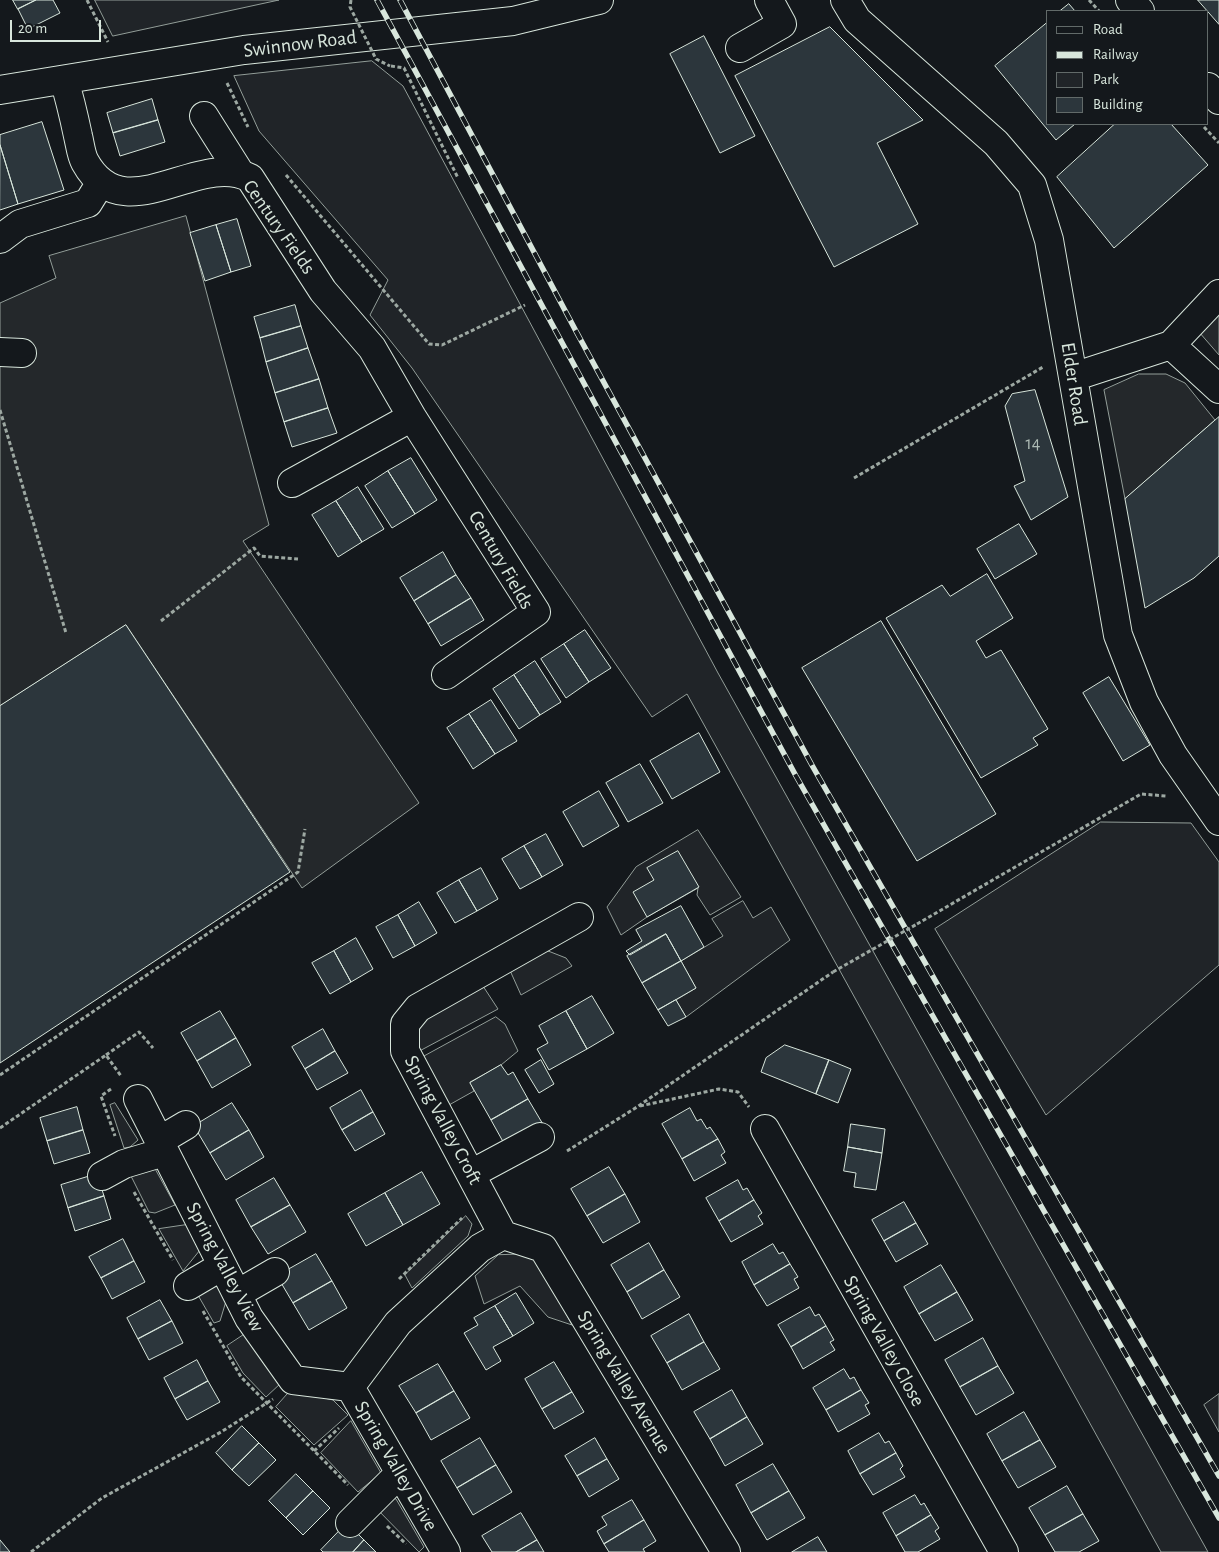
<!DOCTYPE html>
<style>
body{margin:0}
#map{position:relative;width:1219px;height:1552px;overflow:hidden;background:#14181c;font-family:"Alegreya Sans",sans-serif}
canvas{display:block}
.legend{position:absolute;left:1046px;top:10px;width:162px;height:115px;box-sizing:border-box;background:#14181c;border:1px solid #626a69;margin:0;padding:6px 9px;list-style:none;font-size:15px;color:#d8e6dc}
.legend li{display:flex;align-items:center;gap:10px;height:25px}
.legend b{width:25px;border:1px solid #626a69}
.scale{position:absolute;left:10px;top:20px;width:91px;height:22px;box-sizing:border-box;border:2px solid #d8e6dc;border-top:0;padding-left:6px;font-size:15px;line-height:18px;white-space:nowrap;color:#d8e6dc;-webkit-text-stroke:4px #14181c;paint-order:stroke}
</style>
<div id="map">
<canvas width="1219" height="1552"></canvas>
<ul class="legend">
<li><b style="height:6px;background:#14181c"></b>Road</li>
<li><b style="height:6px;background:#d8e6dc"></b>Railway</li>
<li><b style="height:14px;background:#202428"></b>Park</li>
<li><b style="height:14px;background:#2c363c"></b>Building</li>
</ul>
<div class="scale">20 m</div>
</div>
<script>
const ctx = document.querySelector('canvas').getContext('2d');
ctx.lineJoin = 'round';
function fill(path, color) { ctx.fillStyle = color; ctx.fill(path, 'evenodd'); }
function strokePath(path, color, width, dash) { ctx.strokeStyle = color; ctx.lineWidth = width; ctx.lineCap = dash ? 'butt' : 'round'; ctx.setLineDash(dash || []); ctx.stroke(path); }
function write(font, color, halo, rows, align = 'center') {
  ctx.font = font + ' "Alegreya Sans",sans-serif'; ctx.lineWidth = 4; ctx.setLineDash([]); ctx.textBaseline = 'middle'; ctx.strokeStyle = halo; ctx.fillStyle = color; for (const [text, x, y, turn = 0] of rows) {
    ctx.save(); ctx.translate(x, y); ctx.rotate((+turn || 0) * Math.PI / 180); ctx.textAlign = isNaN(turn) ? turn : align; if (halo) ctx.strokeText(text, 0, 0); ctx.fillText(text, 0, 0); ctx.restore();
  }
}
const green = new Path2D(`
 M95,0H279L113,36Z
 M372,61L403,86L718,673L1208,1552H1161L687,694L652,717L412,368L370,315L388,280L259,131L234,76Z
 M1101,822L1191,823L1219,862V965L1046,1115L935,929Z
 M698,830L741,897L710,915L697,895L698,888L647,917L621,935L607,907L636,867Z
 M743,901L753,918L771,907L790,940L686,1017L676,1000L696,988L681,961L723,936L712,919Z
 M543,949L566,958L572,966L521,995L508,966Z
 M481,983L498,1009L412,1055L415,1029L425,1014Z
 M496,1017L505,1024L518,1051L501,1065L470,1082L474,1091L449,1105L423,1057Z
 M115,1103L138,1140L130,1147L124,1148L110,1105Z
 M153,1165L175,1205L155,1213L149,1212L129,1172Z
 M466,1216L472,1224L468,1236L412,1288L405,1275Z
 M186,1225L200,1250L183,1271L159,1229Z
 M526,1254L539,1263L572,1325L548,1317L520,1286L484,1304L475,1276L498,1255Z
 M218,1282L227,1298L220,1321L214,1323L195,1290Z
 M245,1334L266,1367L281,1383L266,1397L243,1373L227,1346Z
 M291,1390L333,1400L348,1415L314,1445L276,1407Z
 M1219,1394V1432L1204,1405Z
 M351,1421L381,1473L358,1492L321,1453Z
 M391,1497L396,1499L424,1547L419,1552L375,1507Z`);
const parking = new Path2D(`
 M186,216L269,525L243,541L419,803L302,888L126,625L0,706V303L56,278L49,256Z
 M1219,314V355L1199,332Z
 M1139,374H1166L1185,383L1215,420L1125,499L1104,390Z`);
const building = new Path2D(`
 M13,0H36L18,9Z
 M36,0H53L60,13L28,29L18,9Z
 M1198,0H1219V24Z
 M1069,4L1075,11H1060Z
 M1048,22V124H1075L1056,140L995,66Z
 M830,27L923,120L877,143L918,224L834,267L735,76Z
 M704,36L755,136L720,153L670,54Z
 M152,99L158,120L113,133L107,113Z
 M158,120L165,142L120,156L113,133Z
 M42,122L64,190L18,204L0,145V135Z
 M1115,124H1171L1208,165L1114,248L1057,177Z
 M0,145L18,204L0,210Z
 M237,219L251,266L231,272L216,225Z
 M216,225L231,272L205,281L190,233Z
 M295,305L301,326L260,338L254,317Z
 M301,326L308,348L266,362L260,338Z
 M308,348L319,379L275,393L266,362Z
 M319,379L328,408L284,422L275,393Z
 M1035,390L1068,497L1031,520L1014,486L1025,481L1005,406L1012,394Z
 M328,408L337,433L292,447L284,422Z
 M1219,417V556L1194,578L1145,608L1125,499Z
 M411,458L437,500L415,514L388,471Z
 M388,471L415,514L392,528L365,486Z
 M358,487L384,529L362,542L336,501Z
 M336,501L362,542L338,557L312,515Z
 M1019,524L1037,554L995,579L977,549Z
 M443,552L456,575L414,601L400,578Z
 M987,574L1013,618L976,641L986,658L1001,650L1048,729L1033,738L1038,745L981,778L886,618L942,585L950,596Z
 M456,575L471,598L428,624L414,601Z
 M471,598L484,620L441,646L428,624Z
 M881,621L996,814L917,861L802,668Z
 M126,625L290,872L0,1063V706Z
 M585,630L611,668L589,682L564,644Z
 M564,644L589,682L566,698L541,659Z
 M535,661L561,702L540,715L514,675Z
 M514,675L540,715L519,729L493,689Z
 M1109,677L1150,745L1123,761L1083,693Z
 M491,700L517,741L495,754L469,714Z
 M469,714L495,754L473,769L447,728Z
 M699,733L720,772L672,799L650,761Z
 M640,764L663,803L628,822L606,783Z
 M599,791L619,826L583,847L563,812Z
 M546,834L563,865L542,877L524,846Z
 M524,846L542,877L520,889L502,859Z
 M678,851L699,887L647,917L633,892L654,880L647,868Z
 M481,868L498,899L477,911L459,880Z
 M459,880L477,911L455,923L437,893Z
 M419,902L437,933L415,946L398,915Z
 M681,906L704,947L681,961L666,934L630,955L626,951L642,941L636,930Z
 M398,915L415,946L393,958L376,927Z
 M666,934L681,961L642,983L627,956Z
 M356,938L373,969L351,982L334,951Z
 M334,951L351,982L330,994L312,963Z
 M681,961L696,988L658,1010L642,983Z
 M592,996L614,1033L587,1049L566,1011Z
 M676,1000L686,1017L668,1026L658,1010Z
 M220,1011L236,1038L197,1061L181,1033Z
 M566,1011L587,1049L549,1070L537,1049L548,1043L539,1026Z
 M323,1029L335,1051L305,1069L292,1047Z
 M236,1038L251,1065L212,1088L197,1061Z
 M785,1045L829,1060L816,1094L761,1072L766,1058Z
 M335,1051L348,1073L317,1090L305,1069Z
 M541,1060L554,1084L539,1093L525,1070Z
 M829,1060L851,1069L838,1103L816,1094Z
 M501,1065L508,1075L513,1072L528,1099L491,1120L470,1083Z
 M361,1090L373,1112L342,1130L330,1108Z
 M528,1099L544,1126L506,1147L491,1120Z
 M232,1103L249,1130L210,1153L194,1126Z
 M77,1107L83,1130L47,1141L40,1118Z
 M690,1108L697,1121L701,1119L707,1129L710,1127L718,1139L682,1159L662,1124Z
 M373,1112L385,1134L355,1151L342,1130Z
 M851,1124L885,1129L882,1153L848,1147Z
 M83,1130L90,1153L54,1164L47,1141Z
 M249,1130L264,1157L226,1180L210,1153Z
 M718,1139L725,1152L721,1155L726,1163L694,1181L682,1159Z
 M848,1147L882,1153L876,1190L854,1187L856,1173L844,1171Z
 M609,1167L625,1194L587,1216L571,1189Z
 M422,1172L440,1204L403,1225L385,1193Z
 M97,1174L104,1196L68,1208L61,1185Z
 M274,1178L290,1205L251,1227L236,1200Z
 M738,1180L743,1190L747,1188L754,1200L719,1221L706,1198Z
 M385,1193L403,1225L366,1246L348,1214Z
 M625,1194L640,1222L603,1243L587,1216Z
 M104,1196L111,1219L75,1231L68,1208Z
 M754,1200L762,1213L758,1216L763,1224L731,1242L719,1221Z
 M904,1202L916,1223L884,1241L872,1220Z
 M290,1205L306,1232L268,1254L251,1227Z
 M916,1223L928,1244L896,1262L884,1241Z
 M123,1239L134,1261L101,1278L89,1257Z
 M649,1243L664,1270L627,1292L611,1265Z
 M773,1244L779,1254L783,1252L790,1264L754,1285L742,1262Z
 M316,1254L332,1281L293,1303L277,1276Z
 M134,1261L145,1282L112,1299L101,1278Z
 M790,1264L798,1277L794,1279L799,1288L767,1306L754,1285Z
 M941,1265L957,1292L919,1314L904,1287Z
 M664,1270L680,1297L642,1319L627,1292Z
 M332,1281L347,1308L309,1330L293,1303Z
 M957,1292L973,1320L935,1341L919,1314Z
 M516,1293L534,1323L513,1336L495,1306Z
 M160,1300L172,1321L138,1339L127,1318Z
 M495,1306L513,1336L493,1347L501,1361L486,1370L464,1333L478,1325L474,1318Z
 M810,1307L815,1316L819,1314L826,1326L791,1347L778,1325Z
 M689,1314L704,1342L667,1363L651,1336Z
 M172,1321L183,1343L149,1360L138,1339Z
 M826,1326L834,1340L830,1342L835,1350L803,1369L791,1347Z
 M983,1338L998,1366L960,1387L945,1360Z
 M704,1342L720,1369L682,1390L667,1363Z
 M197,1360L208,1381L175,1399L164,1378Z
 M554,1362L572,1392L542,1409L525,1379Z
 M438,1364L454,1391L416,1413L399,1386Z
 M998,1366L1014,1393L976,1415L960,1387Z
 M844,1369L850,1379L854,1377L861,1390L826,1410L813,1388Z
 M208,1381L220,1402L187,1420L175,1399Z
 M732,1390L747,1417L710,1439L694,1412Z
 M861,1390L869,1403L865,1405L870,1414L838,1432L826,1410Z
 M454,1391L470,1418L431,1440L416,1413Z
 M572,1392L584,1412L554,1429L542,1409Z
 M1024,1412L1040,1440L1002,1461L987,1434Z
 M747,1417L763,1444L725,1466L710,1439Z
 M242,1426L259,1443L232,1470L216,1453Z
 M879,1433L885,1443L889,1441L896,1453L860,1474L848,1451Z
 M480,1438L496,1465L457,1488L441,1461Z
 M595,1438L607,1459L577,1476L565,1456Z
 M1040,1440L1056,1467L1018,1488L1002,1461Z
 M259,1443L276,1460L249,1486L232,1470Z
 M896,1453L903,1466L900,1469L905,1477L873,1495L860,1474Z
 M607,1459L619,1479L589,1497L577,1476Z
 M773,1464L789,1491L751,1513L736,1485Z
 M496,1465L512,1492L473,1515L457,1488Z
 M296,1474L313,1491L286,1518L269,1501Z
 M1067,1486L1083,1514L1045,1535L1029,1508Z
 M313,1491L330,1508L303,1535L286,1518Z
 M789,1491L805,1518L767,1540L751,1513Z
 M915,1495L921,1505L924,1503L931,1515L896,1536L883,1513Z
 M632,1500L644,1520L604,1544L597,1531L607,1525L602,1517Z
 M521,1513L537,1540L516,1552H492L482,1536Z
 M1083,1514L1099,1541L1079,1552H1055L1045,1535Z
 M931,1515L939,1528L935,1531L940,1539L918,1552H905L896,1536Z
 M644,1520L656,1541L643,1549L645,1552H609L604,1544Z
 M347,1523L364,1540L353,1552H323L321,1550Z
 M818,1537L827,1552H792Z
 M0,1540L10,1552H0Z
 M364,1540L376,1552H353Z
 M537,1540L544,1552H516Z`);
const path = new Path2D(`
 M87,0L108,42
 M1089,0L1099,11
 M391,66L404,68L458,178
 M227,83L248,127
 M1204,127L1219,143
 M286,175L429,344L442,345L525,305
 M0,410L66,633
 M854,478L1043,367
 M161,621L254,548L260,556L298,559
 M917,924L1141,794L1166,796
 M106,1055L139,1032L153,1048
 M0,1075L298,872L305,829
 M111,1089L101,1096L115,1136
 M640,1106L719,1089L738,1092L749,1107
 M0,1128L106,1055L121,1076
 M567,1151L637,1107L833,972
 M134,1192L173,1260
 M399,1279L462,1218
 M203,1311L241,1377L348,1485
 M314,1451L339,1428
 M387,1526L406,1544
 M31,1552L102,1498L221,1432L273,1399`);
const minor = new Path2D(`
 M845,0L857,20L996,143L1032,185L1049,240L1118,635L1144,702L1173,755L1219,821
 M1130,0L1140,11
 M740,48L782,24L769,0
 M64,80C70,99 74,117 78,136C80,144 81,155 85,162C124,233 198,150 250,178L323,291L372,348L412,417L536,612L446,675
 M1208,87L1219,100
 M0,90L244,50L513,21L599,0
 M204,116L240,173
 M0,239L20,224L88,203L101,182
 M1171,345L1219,389
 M0,352L22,353
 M1073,377L1171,345L1219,294
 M292,483L412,417
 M138,1099L249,1318L293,1380L350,1387
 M765,1129L1004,1552
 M159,1141L186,1125
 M471,1174L540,1137
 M102,1176L124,1164L164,1152
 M503,1235L405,1051V1024L418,1008L579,917
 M503,1235L543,1248L726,1552
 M188,1286L222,1266
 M237,1294L275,1272
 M350,1523L400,1473
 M446,1552L350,1387L398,1323L480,1248L503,1235`);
const rail = new Path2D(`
 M377,0L796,776L1219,1518
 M400,0L577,333L813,767L1219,1476`);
const pathBridge = new Path2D(`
 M351,0L350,7L376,59L390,66
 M833,972L917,924`);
const numberNames = [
 ["14",1033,444]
];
const streetNames = [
 ["Swinnow Road",300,44,-7],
 ["Century Fields",279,227,55],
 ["Elder Road",1074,384,81],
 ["Century Fields",501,560,60],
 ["Spring Valley Croft",443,1120,62],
 ["Spring Valley View",225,1267,62],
 ["Spring Valley Close",884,1341,61],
 ["Spring Valley Avenue",624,1382,59],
 ["Spring Valley Drive",396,1466,60]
];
fill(green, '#202428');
strokePath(green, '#939e99', 1);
fill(parking, '#24282b');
strokePath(parking, '#939e99', 1);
fill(building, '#2c363c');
strokePath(building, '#d8e6dc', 1);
strokePath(minor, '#d8e6dc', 30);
strokePath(path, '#9da8a2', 3, [4, 2.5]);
strokePath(minor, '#14181c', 28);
strokePath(rail, '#d8e6dc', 5.5);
strokePath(rail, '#14181c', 4, [11]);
strokePath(pathBridge, '#9da8a2', 3, [4, 2.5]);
write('18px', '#adbab4', null, numberNames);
write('20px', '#d8e6dc', '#14181c', streetNames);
</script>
